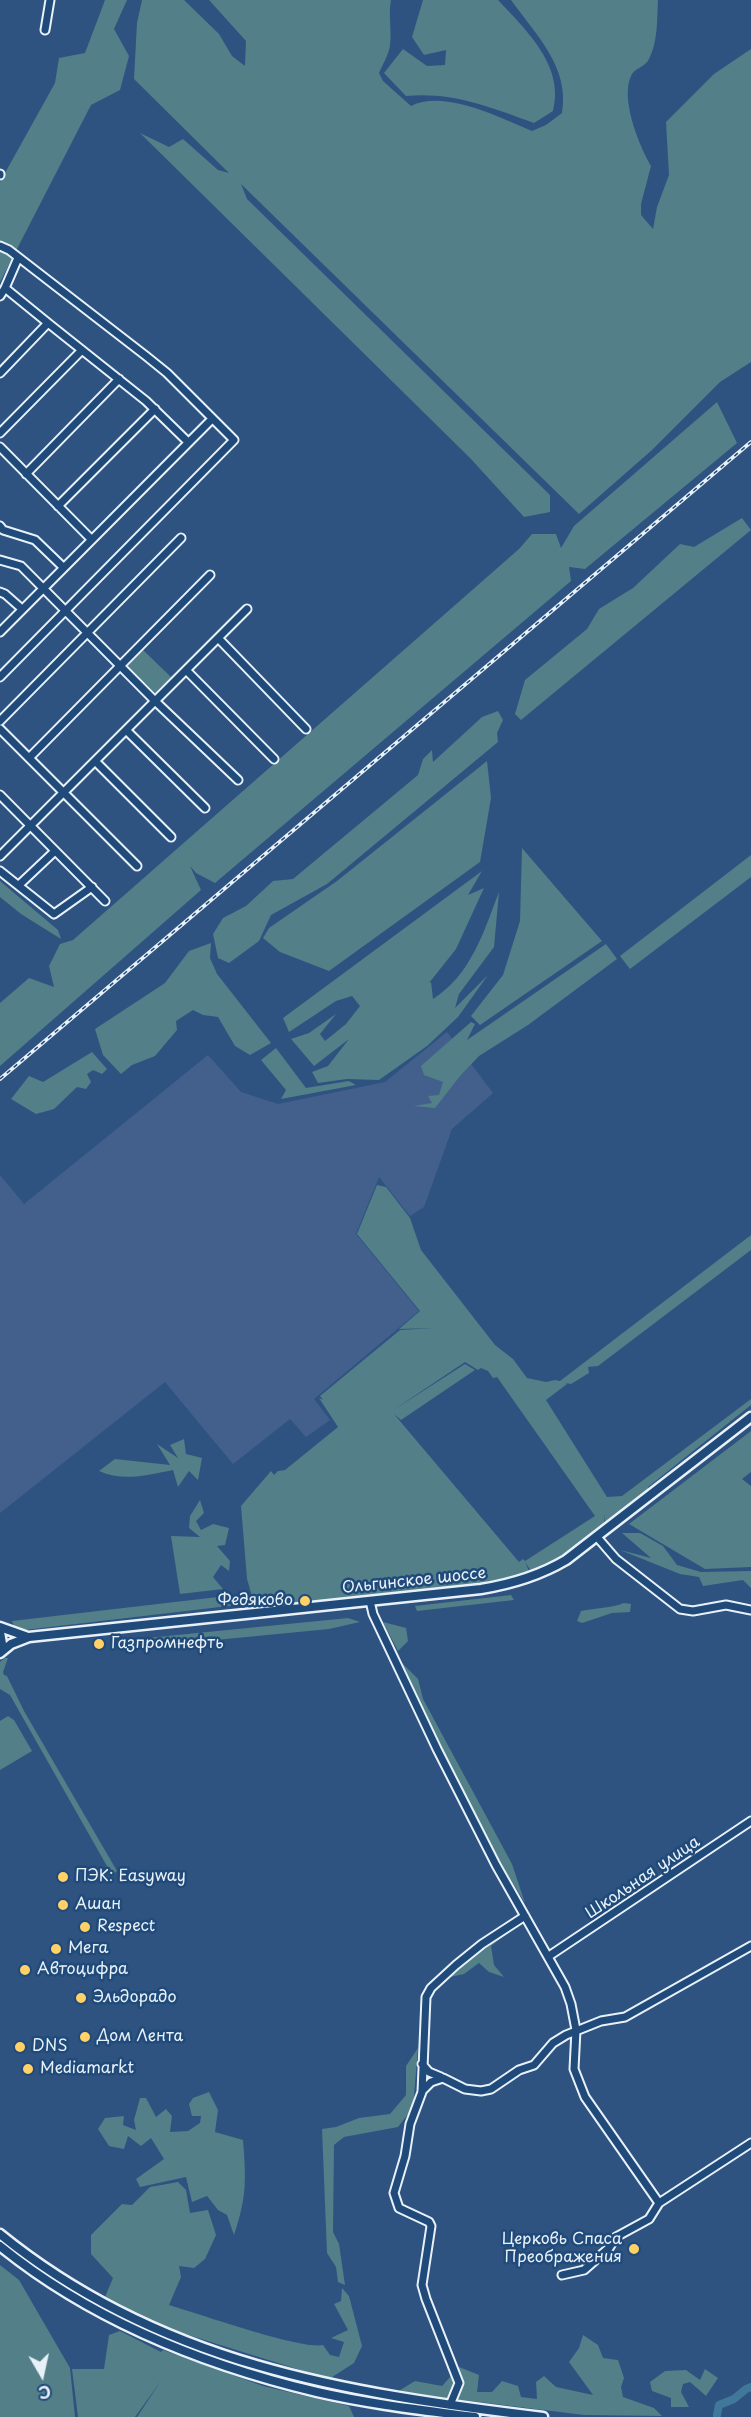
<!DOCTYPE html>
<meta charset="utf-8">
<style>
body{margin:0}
#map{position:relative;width:751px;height:2417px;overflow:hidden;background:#2e5381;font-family:"Playpen Sans",sans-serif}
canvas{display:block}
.north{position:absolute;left:12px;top:2345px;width:60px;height:60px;-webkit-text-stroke:4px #1f4a7a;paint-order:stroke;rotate:171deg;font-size:16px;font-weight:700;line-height:24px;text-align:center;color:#e8f1f8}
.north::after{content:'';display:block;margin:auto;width:21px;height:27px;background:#e8f1f8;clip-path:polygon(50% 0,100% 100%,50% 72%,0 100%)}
</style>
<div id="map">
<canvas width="751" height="2417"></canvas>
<div class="north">С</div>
</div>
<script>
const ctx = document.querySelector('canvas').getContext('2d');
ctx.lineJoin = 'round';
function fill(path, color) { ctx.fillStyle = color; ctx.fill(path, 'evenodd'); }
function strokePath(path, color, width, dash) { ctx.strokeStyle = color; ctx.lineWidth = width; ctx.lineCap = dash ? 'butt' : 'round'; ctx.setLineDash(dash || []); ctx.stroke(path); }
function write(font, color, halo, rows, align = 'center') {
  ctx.font = font + ' "Playpen Sans",sans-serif'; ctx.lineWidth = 5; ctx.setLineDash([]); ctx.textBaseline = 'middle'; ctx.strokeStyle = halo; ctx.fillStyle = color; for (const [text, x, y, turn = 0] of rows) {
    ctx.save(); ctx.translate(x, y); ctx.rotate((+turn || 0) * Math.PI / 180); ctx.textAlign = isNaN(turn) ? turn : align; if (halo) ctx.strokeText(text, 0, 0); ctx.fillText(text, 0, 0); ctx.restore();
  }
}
const built = new Path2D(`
 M447,1032L493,1093L452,1129L424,1207L410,1216L379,1177L356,1234L419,1311L314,1399L330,1420L306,1437L290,1419L233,1464L165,1382L0,1513V1175L24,1204L208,1055L241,1092L278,1104L385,1082Z`);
const green = new Path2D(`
 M105,0H127L114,29L129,56L120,90L91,105L0,282V182L55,83L59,58L85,53Z
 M142,0H184L219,34L232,56L245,66L246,41L209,0H391C388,15 392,29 390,45C389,54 383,64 379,73L383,81L411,106C444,89 501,118 532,131L546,125L562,113C570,67 536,35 511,0H658C657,19 658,42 649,59C646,66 636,68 632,74C619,97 639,145 651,166L641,204V215L653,229L657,207L669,175L666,122L714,74L751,49V362L720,382L652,450L579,514L241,184L247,199L550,495V512L524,517L470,458L140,133L169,147L183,139L218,170L229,173L134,79L137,23Z
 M423,0H498C526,30 565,66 553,111L534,123C489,107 454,92 406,96L384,73L403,49L427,66L445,65L446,50L424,55L412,37Z
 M717,402L737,443L585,569L569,567L571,581L215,883L196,873L190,866L201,890L0,1066V1003L29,978L54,987L49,966L60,944L73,940L519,549L532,534H556L561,548L574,526Z
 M742,518L751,530L521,720L515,714L525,680L587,629L599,609L633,588L680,544L694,547Z
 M142,649L171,677L155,693L126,665Z
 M498,711L503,720L497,733L498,742L327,884L271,915L259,941L229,963L218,958L213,934L223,918L246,906L273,881L293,879L418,775L423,759L432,750L433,762L482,717Z
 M487,761L491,798L480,862L329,971L280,952L263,938L269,928L337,881Z
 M522,848L602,941L480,1025L471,1016L503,975L520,921Z
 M751,855V877L630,969L620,956Z
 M482,871L468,895L484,888L456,949L429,983L431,982L433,999C471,975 484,931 499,892L494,947L459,994L455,1008L488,975L458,1017L427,1046L379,1080L347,1079L318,1083L312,1072L328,1066L349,1039L314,1066L291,1039L309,1033L336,1014L320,1034L325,1041L346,1024L360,1006L352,996L336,1001L289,1032L283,1018Z
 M0,881L58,930L61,939L21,914L0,897Z
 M211,943L210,958L217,974L271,1043L250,1055L235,1046L218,1017L203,1015L193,1010L176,1021L177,1030L155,1056L132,1065L121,1074L103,1055L95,1029L165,983L189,951Z
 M606,944L617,959L528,1025L479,1056L460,1076L435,1108L414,1106L432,1103L428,1096L439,1095L443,1082L424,1075L421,1066L471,1022L475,1024L467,1040Z
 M276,1048L306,1088L349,1081L356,1085L281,1099L286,1090L261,1060Z
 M92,1052L107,1069L102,1074L93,1070L87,1074L91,1082L86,1089L77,1087L54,1109L36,1114L11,1099L29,1076L43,1082Z
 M377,1185L386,1187L410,1218L421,1250L495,1345L513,1359L527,1378L546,1382L555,1380L560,1381L751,1235V1250L598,1366L588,1367L589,1373L571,1384L565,1383L567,1384L546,1400L607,1497L622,1496L751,1399V1405L648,1487L649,1491L605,1526L604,1513V1526L566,1554L531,1571L525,1562L529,1571L526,1573C457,1591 384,1595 312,1601L310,1599L302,1600L301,1603L262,1605L254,1603L247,1579L241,1506L271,1471L274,1475L278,1471L285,1470L338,1427L319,1398L323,1400L320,1396L400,1330L434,1328L399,1329L420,1311L357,1234ZM465,1362L478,1370L481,1368L488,1371L493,1378L497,1377L595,1516L525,1561L523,1559L519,1562L394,1414L401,1420L475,1370L465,1364L392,1411Z
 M751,1431V1472L742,1479L751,1486V1567L705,1569L629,1524Z
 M184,1439L186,1454L202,1458L198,1480L189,1471L178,1487L173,1470C148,1475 123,1482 99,1471L115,1459L170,1465L157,1444L178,1458L170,1445Z
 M200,1500L204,1513L196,1521L201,1530L213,1524L229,1528L225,1545L217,1546L230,1561L229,1571L221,1565L213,1577L223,1589L180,1594L171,1536L200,1537L189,1528L190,1516Z
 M622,1533H640L663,1546L677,1565L701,1572L751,1571V1588L743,1580L703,1586L699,1577L680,1574L620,1550L651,1558Z
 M235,1595L239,1601L237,1605L16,1631L12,1621Z
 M511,1595L514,1600L417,1611L415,1606Z
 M624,1603L631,1604L630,1612L612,1613L582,1623L577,1621L581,1611C596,1608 611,1608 624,1603Z
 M348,1618L360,1622L329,1629L154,1646L147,1638Z
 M383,1622L406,1628L408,1641L398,1651Z
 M5,1658H8L3,1672L4,1675L7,1676L24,1711L117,1871L112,1875L10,1695L0,1689V1662Z
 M402,1663L418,1679L423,1699L512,1864L525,1903C477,1827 438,1745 402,1663Z
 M8,1716L14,1720L32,1751L0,1770V1721Z
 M519,1924L491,1946L494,1965L504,1977L489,1972L479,1963L464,1974L450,1977L511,1926Z
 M418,2048L413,2108L398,2127L344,2137L334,2145L333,2232L339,2244L345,2285L338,2282L336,2267L327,2253L322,2129L336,2127L359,2118L390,2114L406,2095V2066Z
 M209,2092L218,2110L215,2132L243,2140C246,2179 247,2197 234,2235L227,2215L218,2210L207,2196L192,2202L186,2177L140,2187L136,2179L164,2159L151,2138L141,2146L128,2136L124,2149L109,2146L98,2129L105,2118L124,2116L123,2125L136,2130L134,2120L140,2098H146L156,2117L166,2109L172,2116L170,2132L188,2131L200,2123L201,2116H192L189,2104L193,2098Z
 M178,2182L186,2190L190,2213L208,2210L216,2235L205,2259L194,2268L179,2266L181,2277L169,2305C197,2313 301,2350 323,2345L330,2355L339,2357L344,2342L331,2338L348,2330L334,2304L341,2301L342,2288L349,2296L362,2346L354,2363L329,2379L179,2332L181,2335L156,2325L103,2298L107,2297H105L113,2278L91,2254V2235L122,2204L132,2205L150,2187Z
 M0,2265L19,2280L70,2368L75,2417H0Z
 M120,2331L161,2352L163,2350L263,2386L349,2406L354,2417H137L161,2381L135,2417H78L72,2369H104L109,2335Z
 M583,2335L598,2345L603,2358L618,2360L624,2378L621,2387L623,2397L654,2408L662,2416L584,2415L397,2392L415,2381L442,2386L459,2367L479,2375L477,2392H492L502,2381L518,2386L521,2397L537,2399L536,2382L544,2376L556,2387L593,2395L569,2362L579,2348Z
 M705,2369L718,2378L706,2396L690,2382L683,2384L681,2392L689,2407H671V2398L652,2391L650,2382L665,2371L686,2370L700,2380Z`);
const river = new Path2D(`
 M717,2415L719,2405L734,2399L746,2389L751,2387`);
const minor = new Path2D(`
 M45,30L50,0
 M0,174V175
 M0,246L9,250L146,356L167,373L234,440L0,677
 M5,288L18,258
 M0,296L5,288L48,323L0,373
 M48,323L146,401L188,442
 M0,433L82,350
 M0,447L91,539
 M26,474L119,379
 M58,506L155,409
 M0,526L3,530L35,540L63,567
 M0,560L21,566L155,701L238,780
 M0,592L5,594L22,609
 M0,632L212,419
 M218,638L306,729
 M186,670L274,759
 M0,721L181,538
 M0,729L137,866
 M126,730L205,808
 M29,758L210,575
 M95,761L171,837
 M0,795L105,901
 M0,856L247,609
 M0,871L54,914L92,887
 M19,885L55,851
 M597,1537L616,1559L680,1609L693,1611L726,1605L751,1610
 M370,1601L373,1614L437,1749L496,1865L565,1987L571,2004L576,2030L574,2069L585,2097L659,2203
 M549,1956L751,1821
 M422,2064L429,2072L441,2077
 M422,2091L431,2082L443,2078L465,2089L481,2091L491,2089L519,2070L534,2065L553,2043L566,2035L601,2021L625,2017L751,1946
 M562,2275L584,2270L609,2248L616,2237L649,2219L659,2203L751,2143
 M450,2405L459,2383L426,2299L422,2285L431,2226L429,2222L399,2208L394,2193L405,2156L410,2124L422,2092L426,1997L431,1988L456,1965L482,1944L525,1916`);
const major = new Path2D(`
 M0,1627L28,1637
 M0,1632L2,1644L0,1649
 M0,1653L11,1644L29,1637L481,1589C512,1584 539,1576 566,1560L751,1417
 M0,2234C160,2364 345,2393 543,2417
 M0,2246C90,2319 204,2365 317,2392C369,2404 422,2410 475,2417`);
const rail = new Path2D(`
 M0,1079L751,442`);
const markers = [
 [305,1601,6,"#ffd166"],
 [99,1644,6,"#ffd166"],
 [63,1877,6,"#ffd166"],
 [63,1905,6,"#ffd166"],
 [85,1927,6,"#ffd166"],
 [56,1949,6,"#ffd166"],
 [25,1970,6,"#ffd166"],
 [81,1998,6,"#ffd166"],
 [85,2037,6,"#ffd166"],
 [20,2047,6,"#ffd166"],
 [28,2069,6,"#ffd166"],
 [634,2249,6,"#ffd166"]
];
const streetNames = [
 ["Ольгинское шоссе",414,1581,-6],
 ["Школьная улица",643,1878,-34]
];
const poiNames = [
 ["Федяково",293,1601,"right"],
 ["Газпромнефть",111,1644],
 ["ПЭК: Easyway",75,1877],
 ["Ашан",75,1905],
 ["Respect",97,1927],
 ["Мега",68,1949],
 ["Автоцифра",37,1970],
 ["Эльдорадо",93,1998],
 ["Дом Лента",97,2037],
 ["DNS",32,2047],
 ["Mediamarkt",40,2069],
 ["Церковь Спаса",622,2240,"right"],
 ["Преображения",622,2258,"right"]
];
fill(built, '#43608c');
fill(green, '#527f88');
strokePath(river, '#407899', 8);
strokePath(minor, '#e8f1f8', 11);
strokePath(major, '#e8f1f8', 13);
strokePath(minor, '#1f4a7a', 7);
strokePath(major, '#1f4a7a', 8);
strokePath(rail, '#e8f1f8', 4);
strokePath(rail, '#1f4a7a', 1.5, [4.5]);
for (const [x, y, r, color] of markers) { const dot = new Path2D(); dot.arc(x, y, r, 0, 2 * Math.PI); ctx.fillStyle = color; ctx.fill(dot); strokePath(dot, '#1f4a7a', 2); }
write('16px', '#e8f1f8', '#1f4a7a', streetNames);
write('16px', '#e8f1f8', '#1f4a7a', poiNames, 'left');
</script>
